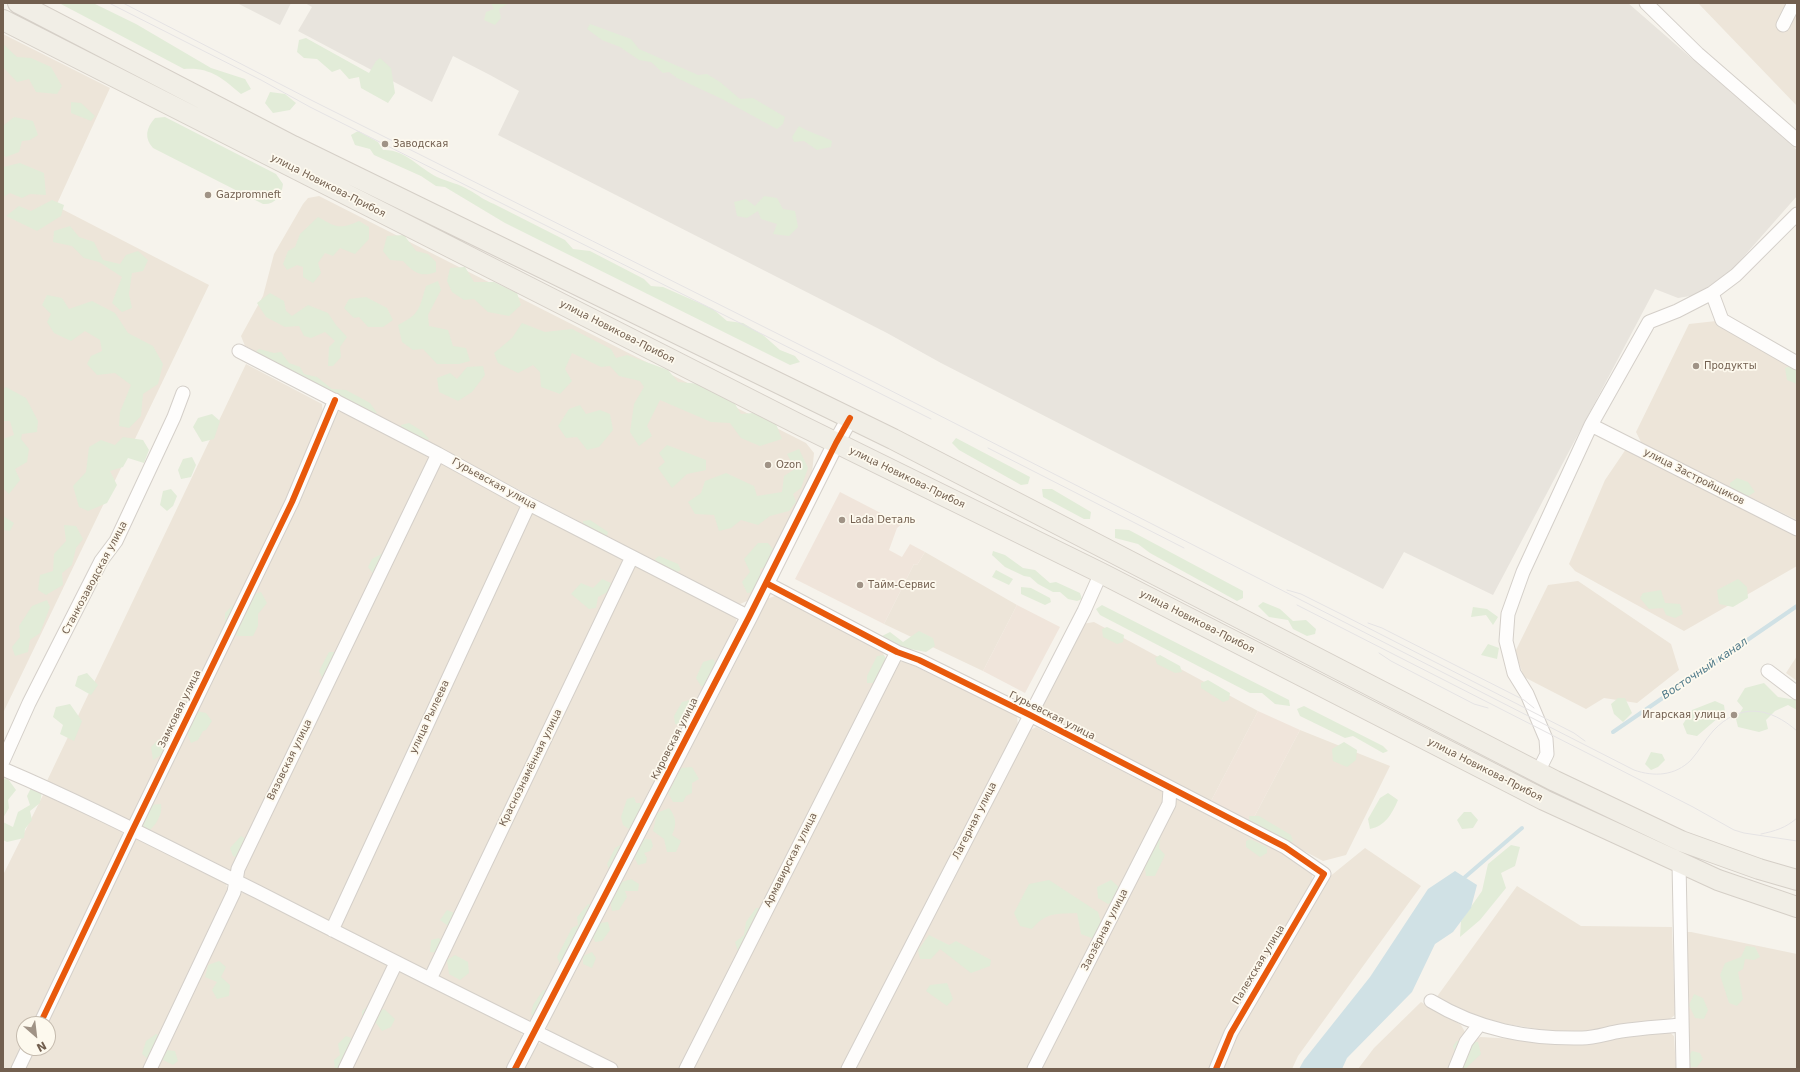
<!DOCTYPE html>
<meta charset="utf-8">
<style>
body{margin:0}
#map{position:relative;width:1800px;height:1072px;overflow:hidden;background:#f6f3ec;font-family:"DejaVu Sans",sans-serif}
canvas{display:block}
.frame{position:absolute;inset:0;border:4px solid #725f4f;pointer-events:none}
.north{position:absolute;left:16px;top:1016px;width:40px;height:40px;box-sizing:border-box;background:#fdf9ee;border:1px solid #c5bbae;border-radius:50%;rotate:152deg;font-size:11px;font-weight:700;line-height:16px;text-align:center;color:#725f4f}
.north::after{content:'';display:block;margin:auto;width:14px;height:18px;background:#a09386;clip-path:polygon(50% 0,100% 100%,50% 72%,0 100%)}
</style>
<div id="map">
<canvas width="1800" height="1072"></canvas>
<div class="frame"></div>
<div class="north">N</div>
</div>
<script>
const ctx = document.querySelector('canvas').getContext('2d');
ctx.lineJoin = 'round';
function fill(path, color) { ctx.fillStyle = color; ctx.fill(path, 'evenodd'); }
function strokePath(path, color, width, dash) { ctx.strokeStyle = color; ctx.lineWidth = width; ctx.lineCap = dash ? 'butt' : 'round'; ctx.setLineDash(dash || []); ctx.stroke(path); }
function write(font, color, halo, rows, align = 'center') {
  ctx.font = font + ' "DejaVu Sans",sans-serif'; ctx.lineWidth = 3.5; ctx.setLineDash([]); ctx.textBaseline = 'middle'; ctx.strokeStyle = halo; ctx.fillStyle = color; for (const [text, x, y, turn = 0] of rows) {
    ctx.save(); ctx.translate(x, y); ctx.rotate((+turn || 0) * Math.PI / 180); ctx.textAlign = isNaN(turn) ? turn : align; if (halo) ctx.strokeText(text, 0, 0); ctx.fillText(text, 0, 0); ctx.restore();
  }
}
const residential = new Path2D(`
 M1698,3H1797V106Z
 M3,34L110,88L56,206L209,285L3,713Z
 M319,196L806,443L814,453L812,474L749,600L738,605L245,346L241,336L263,296L274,254L303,204L308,198Z
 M1716,321L1797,370V520L1642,444L1636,432L1689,324Z
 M246,364L322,404L323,417L289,500L131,823L46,783Z
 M344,410L427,454L429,462L230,872L139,827L336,413Z
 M1626,449L1797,536V566L1684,631L1575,571L1569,564L1605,480Z
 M443,462L519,503L521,509L331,919L324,922L242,878L240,871L436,468Z
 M536,511L622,557L623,564L429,968L421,970L341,931L339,922L530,514Z
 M925,552L1017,605L983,671L884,624L914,564L917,565Z
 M641,566L733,612L738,625L534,1018L528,1022L442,980L439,974L634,567Z
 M1578,581L1671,644L1679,670L1637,703L1604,698L1586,709L1524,677L1515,652L1548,585Z
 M775,596L883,652L886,665L681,1069H621L549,1035L545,1023L766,599Z
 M1094,622L1258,711L1210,803L1043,718L1039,709L1082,624Z
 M1797,656V681L1786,673Z
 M905,661L1017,716L1018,727L843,1069H690L897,663Z
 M1036,727L1163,792L1166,802L1029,1069H853L1025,733Z
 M1300,730L1390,766L1346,855L1323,861L1251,823Z
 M44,793L121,828L123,838L35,1024H24V1048L14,1069H3V875Z
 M1176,798L1281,850L1312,872L1313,883L1228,1030L1209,1069H1039Z
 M136,836L225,880L229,895L146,1069H24L34,1048H48V1024H46Z
 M1365,848L1421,886L1298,1056L1292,1069H1222L1236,1033L1328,878Z
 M1517,886L1581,926L1672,927L1675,1015L1667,1021L1621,1024L1580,1036L1482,1020L1436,998Z
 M246,891L386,963L387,971L341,1069H156L238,895Z
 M1684,932H1691L1797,954V1069H1689Z
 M403,971L521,1032L523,1039L508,1069H351L396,974Z
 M1421,1002L1461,1025L1465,1032L1451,1069H1358L1374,1048Z
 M1666,1029L1674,1036L1676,1069H1461L1471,1039L1481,1037L1583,1043Z
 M543,1043L597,1069H522L535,1044Z`);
const commercial = new Path2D(`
 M840,492L902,524L897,528L889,550L902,557L910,544L925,552L917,565L914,564L884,624L795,579Z
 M1017,605L1060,627L1025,693L983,671Z
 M1258,711L1300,730L1251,823L1210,803Z`);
const industrial = new Path2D(`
 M237,3H291L280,25Z
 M305,3H1628L1797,150V196L1731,271L1696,295L1678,298L1655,289L1493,595L1404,552L1383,589L941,363L887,333L498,135L519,91L490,75L453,56L432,102L298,31L312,7Z`);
const green = new Path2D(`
 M59,3H93L136,24L211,68L245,79L251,89L241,94C222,78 210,67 184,69Z
 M491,3H507L506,5L499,9L501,18L495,25L484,20L486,12L494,9Z
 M590,24L631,39L639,49L698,75L707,74L720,82L740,99L753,98L785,117L783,124L777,129L722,99L677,78L669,72L663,73L651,62L639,60L620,47L602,40L587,29Z
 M306,38L369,73L376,61L380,58L391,68L395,93L388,103L361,88L359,77L349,79L340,69L332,72L317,59L304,58L297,52L299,40Z
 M3,44L17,57L31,58L51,67L62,86L57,94L36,92L29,79L17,82L3,67Z
 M270,92L285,94L296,103L290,110L273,113L265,103Z
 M71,102L81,103L95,116L91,121L71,113Z
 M14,117L33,121L38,135L30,140L22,141L19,152L6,157L3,155V126Z
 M165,117L276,174L283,184C282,195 275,205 263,204L153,148C144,138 146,128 155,118Z
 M799,126C810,133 821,135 832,141L831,147L817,150L804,141L794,142L792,137Z
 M358,131L378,142L383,150C405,149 419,168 437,177C448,182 460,184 469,190C478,195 484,200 494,204L565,240L573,249L590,251L644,279L651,286L663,287L713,309L727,321L743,323L763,335L780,350L795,356L800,362L790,365L505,223L445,187L436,186L421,176L374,155L370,149L355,145L351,135Z
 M20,163L44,173L46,195L30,194L22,198L10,193L3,197V167Z
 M764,196L777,198L783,209L795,211L798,227L789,236L773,234L777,224L761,219L758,211L747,218L737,216L734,202L746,199L755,206Z
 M52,200L64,205L61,216L37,231L6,216L19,206L31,211Z
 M318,217C336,227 339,230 359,221L369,227V239L355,254L340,248L333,256L325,253L318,263L321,273L313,283L303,277V267L297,265L287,270L283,264L288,251L295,247L300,234Z
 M70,226L79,237L94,242L103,260L120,264L126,255L138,251L148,260L143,271L132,273L129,294L132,308L122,312L112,303L122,277L99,262L84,258L72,246L53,242L54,231Z
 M404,235L416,251L428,254L436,262V272C421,278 413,272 403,261L390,260L383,251L387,236Z
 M465,267L474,282H494L517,293L521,305L509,316L488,312L474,299L464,300L452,292L447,281L450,268Z
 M438,281L441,290L428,315L429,326L448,330L453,346L466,348L470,361L459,364H437L423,349L413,350L402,342L398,325C420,314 419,309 426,286Z
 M270,293L284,301L286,311L292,316L308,305L328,313L336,325L347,337L340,347L341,357L333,366H328L329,347L335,341L325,332L311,338L304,336L299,326L285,327L266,317L257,303Z
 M47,295L62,298L69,309L92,301L115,313L128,333L153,346L163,364L158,384L143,394L141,416L129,428L119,426L120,412L131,385L115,373L97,375L87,364L91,356L102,351L100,340L85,331L71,341L54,333L47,322L51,314L42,305Z
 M366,297L387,308L393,320L383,327H368L359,317L354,318L344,308L349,299Z
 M522,323L545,332L572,329L611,349L616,358L627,355L668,370L678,382L701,384L735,404L741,414L753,413L776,424L782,439L760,446L741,438L730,423L711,422L660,400L647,426L652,436L639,446L630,432L634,404L644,387L640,381L619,376L610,366L601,367L572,353L565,369L572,381L560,394L541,387L540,372L533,365L518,373L498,363L494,353L512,338Z
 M259,349L274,353L281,352L289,363L300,367L304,374L317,377L332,389L346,390L370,403L377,413L369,417L326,406L321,392L254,353Z
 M1796,364L1797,365V384L1787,380L1785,368Z
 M483,366L485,375L472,392L458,401L439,392L437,378L450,373L457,379L467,367Z
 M6,387L26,398L38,421L37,432L22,434L21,439L29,449L27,462L15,469L20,480L9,494L3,488V439L14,435L10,421H3V389Z
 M580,405L586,414L600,410L610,414L613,430L599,447L587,450L577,437L566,438L558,426L569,409Z
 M212,414L220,421L214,439L202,442L193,427L198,418Z
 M409,423L422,431L429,439L422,443L402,433L401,425Z
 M123,437L143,440L149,450L144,463L128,458L123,467L110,471L117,485L107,503L88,511L79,507L73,486L86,472L89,447L101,440L115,445Z
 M956,438L1030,477L1028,484L1021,485L959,450L952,443Z
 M667,445L706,460V470L687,474L672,488L658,468L665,462L659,453Z
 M799,449L808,468L801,488L793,494L796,502L789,511L770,516L758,525L741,520L731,528L719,531L714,515L695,514L688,502L701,493L705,481L726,473L754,486L757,496L782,492L784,476L795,469L787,454Z
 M192,457L196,465L191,477L181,479L178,470L183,459Z
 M1737,478L1748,482L1755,492L1745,498L1731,492L1730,483Z
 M171,489L177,496L173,506L167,511L160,505L163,491Z
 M1042,489H1052L1091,512L1090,519H1084L1043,497Z
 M3,516L14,523L10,531L3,530Z
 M590,520L608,532L606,539L583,528V521Z
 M64,525L76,526L83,539L76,548L72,565L62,573L63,585L46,595L38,590L40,575L53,571L54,554L66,541Z
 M1115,529L1129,530L1243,591V598L1237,601L1150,553L1138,544L1115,538Z
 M758,543H768L776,553L772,564L760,569L761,580L755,592L747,593L742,582L750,572L744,559Z
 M993,551L1005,555L1023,568L1035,570L1050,583L1056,582L1080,593L1082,599L1077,601L1068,599L1060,592H1053L1038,584L1030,577L1024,576L1005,567L992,555Z
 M385,552L375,576L368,567L372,559Z
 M659,556L678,564L681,570L672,575L657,566L655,559Z
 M996,570L1013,579L1009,585L992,577Z
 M602,579L611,583L608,592L598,597L596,608L589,609L571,594L581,583L593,588Z
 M1738,579L1747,587L1748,598L1733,607L1719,604L1717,590Z
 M1021,587L1031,588L1050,598L1051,602L1045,605L1021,594Z
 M1661,590L1665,603L1680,604L1683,614L1675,618L1666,615L1663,608L1649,609L1640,598L1643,593Z
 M261,592L267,603L258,614V626L253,636H237L225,623V613L233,605L243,613L250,603L251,595Z
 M47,600L50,607L40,633L30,640L28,652L15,656L12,647L20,637L19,626L32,606Z
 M1263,602L1280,609L1293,621L1306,620L1316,629L1315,634L1307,636L1293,629L1288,620L1269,617L1258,606Z
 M1102,605L1289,700L1290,706L1275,704L1262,693H1250L1100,615L1096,609Z
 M1473,607L1487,609L1498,617L1493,625L1486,615L1471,617Z
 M1107,627L1124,635L1123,642L1117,644L1103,637L1102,629Z
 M919,631L933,638L935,646L926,652L899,647L882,636L890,632L903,642Z
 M1488,644L1499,648L1497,659L1481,655Z
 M329,652H338L324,681L319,671Z
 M884,655L888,663L876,683H867V676L877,656Z
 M1160,655L1180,666L1182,672L1175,673L1157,664L1155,658Z
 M713,659L718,668L708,686H701L696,678L703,662Z
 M87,673L98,685L91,695L75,686L78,676Z
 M1208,680L1230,693L1229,700L1223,702L1201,688V683Z
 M1764,683L1778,697L1797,700V710L1788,705L1775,711L1766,720L1768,729L1759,732L1738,727L1736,719L1743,708L1737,701L1745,688Z
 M1618,698H1625L1632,713L1623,722L1614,714L1611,704Z
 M689,700L692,708L683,726L675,724L674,716L682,702Z
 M1715,701L1724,705L1725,712L1697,736L1687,734L1683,724L1692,710Z
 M70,704L82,721L74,741L60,734L63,725L53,717L56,707Z
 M1304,706L1383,746L1388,751L1383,753L1353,736L1345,738L1300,716L1297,709Z
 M196,711L206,713L212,721L206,730L203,731L198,740L191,743L187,733L180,736L170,730L171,718L180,716L188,724Z
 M159,739L165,740L168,751L153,760L151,747Z
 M1344,742L1357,750L1356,760L1347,767L1333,761L1332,749Z
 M1651,752L1662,754L1665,760L1658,767L1651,770L1645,764Z
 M692,767L699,779L692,783V793L686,796L683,802H673L668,793L681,768Z
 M3,778L8,779L16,790L8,800L9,808L3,818Z
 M31,788L42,791L40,803L30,811L32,820L25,829L24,838L7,842L3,840V822L13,827L18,812L30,805L27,796Z
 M1388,793L1398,800C1392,814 1385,826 1370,829L1368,819L1380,798Z
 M634,797L636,803H640L642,808L629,829L623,825L621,817L627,799Z
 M161,804C163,815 155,826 147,833L140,823L150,805Z
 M669,808C676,817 677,824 672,835L681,841L676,852H667L664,839L653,831L657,813Z
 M1464,812H1471L1478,820L1473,828L1462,829L1457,820Z
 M1249,816H1259L1291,835L1293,841L1287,845L1275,839L1265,829L1250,827Z
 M1148,830L1161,833L1159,848L1165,855L1155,876H1146L1144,863L1154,848L1145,841Z
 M241,836L246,839L239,858L233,856L230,848Z
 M644,839H651L653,846L650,851L644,853L647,858L646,863L638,865L634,857Z
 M1250,839L1267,847V853L1260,857L1246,847V841Z
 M620,845L624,853L610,872L607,864L615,848Z
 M1511,845L1520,847L1515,866L1501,873L1506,888L1480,920L1460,937L1461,921L1482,891L1488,864Z
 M631,879L639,884L638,891H625L627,897L619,910L612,911L610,901L622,882Z
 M1049,880L1098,912L1101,922L1099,933L1094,939L1081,934L1077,913C1056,914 1046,912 1032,929L1020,926L1014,913L1029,884Z
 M1111,880L1122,890L1117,900L1108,904L1098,898L1097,887Z
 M588,904L594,905L560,964L557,957L572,928L578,925L577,917Z
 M756,908H763L738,952L735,942L744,935L746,922Z
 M447,910L457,914L451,928L440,920Z
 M608,922L610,930L602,941L595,942L592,935L599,923Z
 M929,935L949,945L956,941L991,960L990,966L971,973L940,949L931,959H920L918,950Z
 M439,938L444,945L440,953L430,952L431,940Z
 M1746,946L1755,947L1760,957L1754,960L1745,959L1743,969L1738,972L1743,999L1737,1006L1729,1003L1720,975L1725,963L1741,957Z
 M592,952L596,958L592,968L583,964V956Z
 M455,955L468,962L469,973L460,980L449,974L447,960Z
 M219,961L226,967L221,977L230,985L229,996L217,999L212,990L217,982L205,977L208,965Z
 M947,983L953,999L947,1006L926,991L930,985Z
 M543,990L551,991L536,1019L531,1014L533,1005Z
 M1694,994L1703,998L1708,1010L1704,1019L1695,1018L1689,1005Z
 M369,1005L378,1012L384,1009L395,1019L391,1027L382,1031L376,1023L369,1025L362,1019V1011Z
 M156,1034L161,1036L166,1050L175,1051L178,1061L173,1065L163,1060L161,1055L149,1060L142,1054L146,1041Z
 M346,1036L354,1039L349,1069H335L334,1060L340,1055L338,1044Z
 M1457,1041L1478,1042L1481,1054L1465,1069H1460L1453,1046Z
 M1692,1051L1700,1053L1703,1059L1697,1067H1691L1687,1058Z`);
const water = new Path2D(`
 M1455,871L1477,885L1471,908L1453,932L1435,944L1412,992L1347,1058L1342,1069H1299L1304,1060L1370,977L1428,889Z`);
const stream = new Path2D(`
 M1613,732L1797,606
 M1465,877L1522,828`);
const minor = new Path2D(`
 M1646,3L1698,54L1797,140
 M1783,25L1794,3
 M1712,293L1722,320L1797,363
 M239,351L438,454L529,504L749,617
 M1591,425L1797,529
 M766,583L897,652L919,660L1030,715L1285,847L1324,874L1231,1033L1216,1069
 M1768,671L1797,693
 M3,761L29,703L101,561L116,541L174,417L183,393
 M3,769C90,806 173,850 258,892C375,952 493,1011 611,1069
 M1538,772L1547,754L1546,739L1527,694L1514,673L1506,641L1508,614L1523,572L1591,425L1649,322L1677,311L1712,293L1736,275L1797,214
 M1679,863L1683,1069
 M332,930L529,504
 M430,979L632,557
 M1431,1001C1479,1030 1527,1039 1582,1038C1595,1038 1608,1033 1621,1031C1641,1028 1661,1027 1681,1025
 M40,1024L133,829L292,502L335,400
 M18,1069L28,1048
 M150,1069L234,892L238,869L438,454
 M345,1069L396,963
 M686,1069L897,652
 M848,1069L1084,611L1101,573
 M1034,1069L1169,804L1170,789
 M1455,1069L1466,1042L1479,1025`);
const tertiary = new Path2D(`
 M515,1069L749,617L836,443L850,418`);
const primary = new Path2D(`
 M18,3L293,146L893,439L1555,781L1681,841L1759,869L1797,880
 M3,20L800,425L1101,573L1544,800L1718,880L1797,907`);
const tram = new Path2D(`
 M109,3L261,80L310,107L931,419
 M123,3L313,101L872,381L1634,770C1654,777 1675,776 1691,760C1699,751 1705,740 1713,731C1740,702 1770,707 1797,731
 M988,448L1184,548
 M1287,590L1301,594L1339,613L1574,733L1585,741
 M1297,605L1693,807L1734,830L1744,833L1797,841
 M1368,623L1382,628L1524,700L1534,708
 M1379,653L1391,661L1474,704L1488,708
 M1761,834C1775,831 1786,828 1797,818`);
const cycleway = new Path2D(`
 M766,583L897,652L919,660L1030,715L1285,847L1324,874L1231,1033L1216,1069
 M40,1024L133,829L292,502L335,400
 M515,1069L749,617L836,443L850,418`);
const markers = [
 [385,144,4,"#a09386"],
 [208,195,4,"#a09386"],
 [1696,366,4,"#a09386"],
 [768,465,4,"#a09386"],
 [842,520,4,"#a09386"],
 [860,585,4,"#a09386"],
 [1734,715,4,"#a09386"]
];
const poiNames = [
 ["Заводская",393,144],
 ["Gazpromneft",216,195],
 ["Продукты",1704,366],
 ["Ozon",776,465],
 ["Lada Dеталь",850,520],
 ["Тайм-Сервис",868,585],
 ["Игарская улица",1726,715,"right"]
];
const streetNames = [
 ["улица Новикова-Прибоя",328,186,27],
 ["улица Новикова-Прибоя",617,332,27],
 ["улица Застройщиков",1694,477,27],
 ["улица Новикова-Прибоя",907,478,26],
 ["Гурьевская улица",494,484,29],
 ["Станкозаводская улица",95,578,-62],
 ["улица Новикова-Прибоя",1197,622,27],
 ["Замковая улица",180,709,-64],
 ["Гурьевская улица",1052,716,27],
 ["улица Рылеева",430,717,-65],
 ["Кировская улица",675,739,-63],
 ["Вязовская улица",290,760,-64],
 ["Краснознамённая улица",531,768,-64],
 ["улица Новикова-Прибоя",1485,770,27],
 ["Лагерная улица",975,821,-63],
 ["Армавирская улица",791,860,-63],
 ["Заозёрная улица",1105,930,-63],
 ["Палехская улица",1259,965,-59]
];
const waterNames = [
 ["Восточный канал",1705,669,-34]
];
fill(residential, '#ede5d9');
fill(commercial, '#f0e5db');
fill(industrial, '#e8e4dd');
fill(green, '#e2ecd8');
fill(water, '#d0e1e5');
strokePath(stream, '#d0e1e5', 4);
strokePath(minor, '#d4cfc9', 15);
strokePath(tertiary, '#d4cfc9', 18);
strokePath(primary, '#d5cfc7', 22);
strokePath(minor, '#fefdfc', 13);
strokePath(tertiary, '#fefdfc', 16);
strokePath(primary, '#f1eee6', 20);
strokePath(tram, '#e5e3e4', 1);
strokePath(cycleway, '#e8590c', 6);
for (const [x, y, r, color] of markers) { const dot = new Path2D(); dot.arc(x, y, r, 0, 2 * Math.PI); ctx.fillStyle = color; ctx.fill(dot); strokePath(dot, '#fdf9ee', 1.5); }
write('10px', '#725f4f', '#fdf9ee', poiNames, 'left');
write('10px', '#725f4f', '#fdf9ee', streetNames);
write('italic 11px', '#4e7989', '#fdf9ee', waterNames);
</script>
